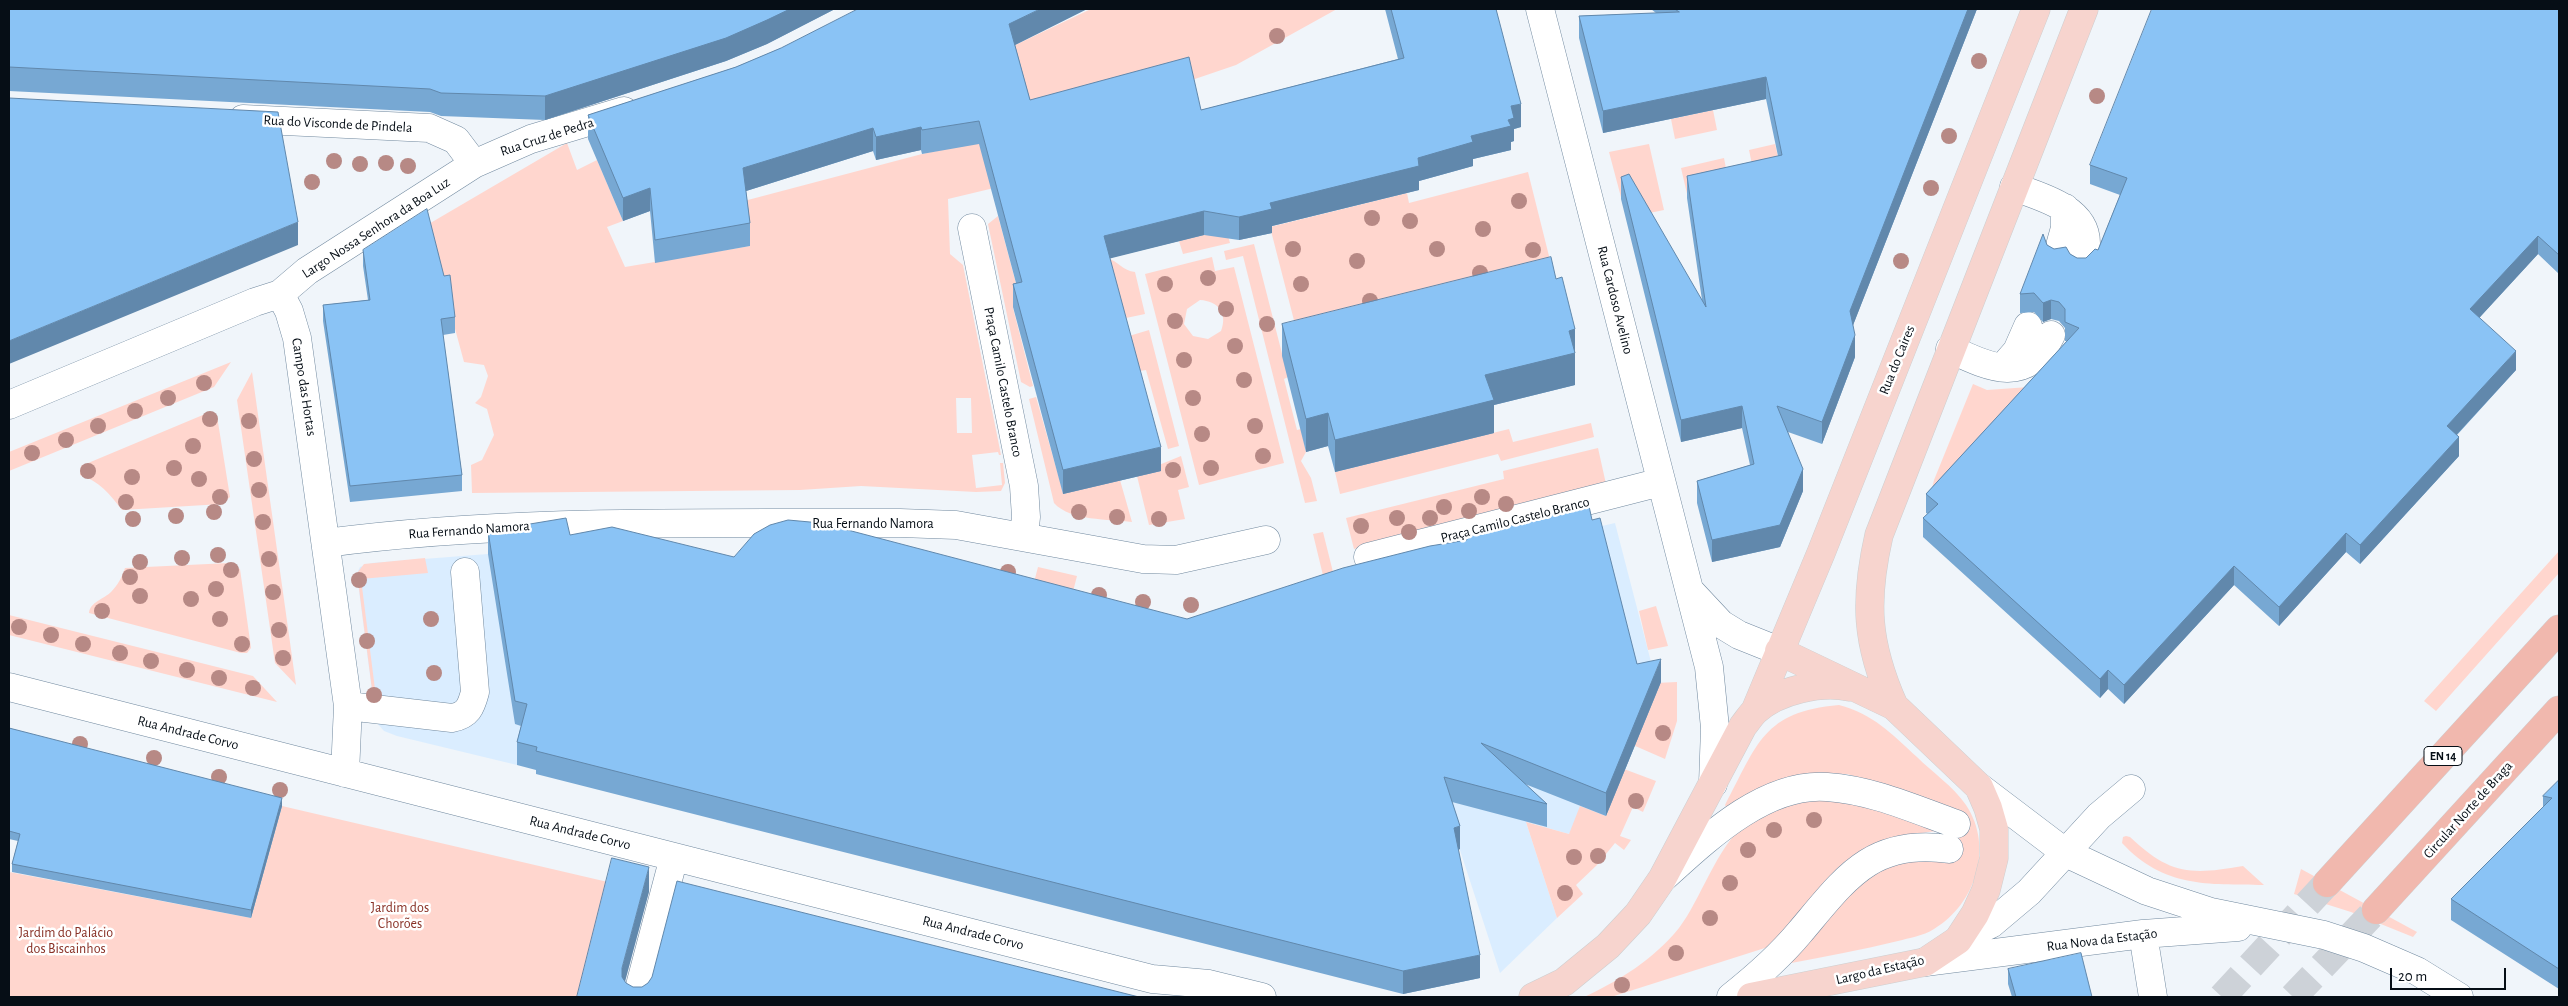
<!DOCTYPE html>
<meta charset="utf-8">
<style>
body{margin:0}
#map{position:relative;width:2568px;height:1006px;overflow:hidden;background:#f0f5fa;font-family:"Alegreya Sans",sans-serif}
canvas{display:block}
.frame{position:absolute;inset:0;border:10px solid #060e16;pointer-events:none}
.scale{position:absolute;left:2390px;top:968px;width:116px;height:22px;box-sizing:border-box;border:2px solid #060e16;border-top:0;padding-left:6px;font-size:15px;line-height:18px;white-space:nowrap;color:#060e16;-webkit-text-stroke:4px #fff;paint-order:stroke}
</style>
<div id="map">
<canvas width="2568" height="1006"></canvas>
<div class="frame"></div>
<div class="scale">20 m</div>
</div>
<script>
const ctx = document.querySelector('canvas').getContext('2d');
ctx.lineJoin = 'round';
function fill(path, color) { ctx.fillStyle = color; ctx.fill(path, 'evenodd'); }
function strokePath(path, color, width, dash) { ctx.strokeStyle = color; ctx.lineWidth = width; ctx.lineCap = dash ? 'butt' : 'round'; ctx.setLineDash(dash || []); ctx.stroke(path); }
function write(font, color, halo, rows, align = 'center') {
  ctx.font = font + ' "Alegreya Sans",sans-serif'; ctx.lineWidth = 5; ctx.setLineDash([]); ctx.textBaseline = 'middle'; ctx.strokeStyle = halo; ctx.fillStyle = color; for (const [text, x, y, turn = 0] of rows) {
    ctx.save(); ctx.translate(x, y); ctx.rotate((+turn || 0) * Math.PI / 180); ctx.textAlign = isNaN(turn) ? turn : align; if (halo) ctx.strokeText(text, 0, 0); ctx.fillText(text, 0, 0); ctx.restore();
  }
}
const built = new Path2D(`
 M1615,523L1658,689L1606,816L1569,834L1526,822L1557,918L1500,973L1444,801L1589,529Z
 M566,541L775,736L751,829L726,823L737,777L518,760L517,765L397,736L384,731L376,722L358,583L357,573L360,567L372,563L488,554Z`);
const green = new Path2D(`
 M1091,9H1337L1236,65L1189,81L1030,124L1009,48Z
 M1713,110L1717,130L1675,139L1671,119Z
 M1032,131L994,188L948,199L950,254L963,265L1001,455H999L998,452L972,455L976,488L1002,485L1000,463H1003L1005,483L1001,491L976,492L861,486L800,490L472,493L471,465L482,460L494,435L487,409L475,403L481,397L488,376L484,365L464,362L427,225L567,143L577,170L597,160L623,221L607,227L625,267L750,246L744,201L922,154ZM956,398H971L972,433H957Z
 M1649,144L1664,210L1640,215L1631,200L1622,201L1609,152Z
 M1775,144L1783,178L1756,183L1749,150Z
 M1724,158L1730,189L1688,198L1681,168Z
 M1528,172L1553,272L1298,336L1270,227L1407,193L1409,203Z
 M998,216L1022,306L1013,308L1033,386L1030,387L1021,382L988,224Z
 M1226,229L1230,243L1183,254L1179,241Z
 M1254,244L1288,377L1284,379L1297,430L1301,429L1306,452L1301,461L1311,478L1317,501L1305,503L1243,256L1226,260L1224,251Z
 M1212,257L1215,271L1234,267L1284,463L1199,485L1145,274ZM1200,300C1218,301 1228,313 1221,331L1208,339L1193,336L1184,324L1187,309Z
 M1107,258C1118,261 1123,271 1135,272L1145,314L1126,318L1119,317Z
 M1149,330L1179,446L1168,449L1146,370L1134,372L1129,336Z
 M231,362L214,387L9,471V452Z
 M252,372L296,685L275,663L237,400Z
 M1973,384L1987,390L2043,386L1926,513L1934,480Z
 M1036,397L1063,492L1120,480L1132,522C1109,519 1070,521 1054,503L1029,399Z
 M210,412L217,416L230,497L222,504L122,510C110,494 99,481 80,475L81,466Z
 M1591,423L1594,437L1501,461L1498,454L1340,494L1335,472L1509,429L1513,442Z
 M1598,448L1606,484L1354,549L1346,518L1504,479L1503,471Z
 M1181,456L1189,487L1178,490L1185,519L1149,525L1137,476L1154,472L1159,465Z
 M1323,532L1338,592L1328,596L1313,534Z
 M2559,551V573L2436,711L2424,701Z
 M425,558L428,573L361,579L377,705H374L357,573L364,564Z
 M229,563L240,569L251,648L247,653H241L89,613C90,602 104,599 111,592C118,585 122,577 125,568Z
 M1038,567L1077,576L1068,611L1029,601Z
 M1656,606L1668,646L1648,650L1639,611Z
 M9,615L253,676L277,702L9,635Z
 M1677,682V721L1665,759L1633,745L1656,683Z
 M1839,705C1872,713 1893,735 1917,757C1932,772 1954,787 1966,805C1994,847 1976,904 1934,929C1923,936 1909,938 1898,941C1861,950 1823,957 1786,964L1838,904L1873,873L1952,836L1878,783L1847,774L1817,773L1786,778L1726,807L1725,805C1758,743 1763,712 1839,705Z
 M1624,769L1656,781L1643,812L1633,807L1620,836L1631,840L1624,850L1615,843L1597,865L1576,885L1583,894L1557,918L1526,822L1569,834L1580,806L1606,816Z
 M1826,798L1860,804L1938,831C1897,835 1860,843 1831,875C1815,892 1805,913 1789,930C1783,936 1775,941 1768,947L1611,997H1584C1619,981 1654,959 1679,928C1700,901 1718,845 1744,826C1767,809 1798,801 1826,798Z
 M282,806L612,883L583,997H9V872L251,918Z
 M2126,836L2130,837C2170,875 2191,875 2243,866L2264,885C2207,884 2164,888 2122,843L2123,837Z
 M2301,869L2417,932L2413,937L2351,912L2294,894Z`);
const highwayTunnel = new Path2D(`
 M2222,997L2327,883
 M2293,997L2376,910`);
const minor = new Path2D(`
 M1540,9L1709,667L1715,728L1713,784
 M243,119L429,128L456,140L474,164
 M2014,187C2039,196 2086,208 2086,243C2086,249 2082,256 2081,262
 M972,228L1024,486L1026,517L1024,536
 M2058,253L2065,228V208
 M280,294L289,311L297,338L348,706L345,773
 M1950,349C1991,368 2027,385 2051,335
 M2003,367L2017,351L2028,326
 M9,405L255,302L280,294L307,271L474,164L531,139L624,111
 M326,543C517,518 709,524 900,523L956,525L1143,559L1176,560L1266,540
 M1368,557L1661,482
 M1692,593L1721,624L1739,635L1779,651
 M9,687L1152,979L1209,984L1262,997
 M348,706L452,718C468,715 471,707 475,692L465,572
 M1979,787L2066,853L2147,891L2211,912L2324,935L2364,948L2417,971L2459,997
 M1664,877C1706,839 1765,782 1827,787C1872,790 1914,809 1956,824
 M2143,934L2153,997
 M1958,940L1991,924L2029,892L2099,816L2131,789
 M1925,962L2143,934L2238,927
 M637,997L674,857
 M1731,997C1755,978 1780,956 1800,932C1845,879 1871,838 1949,849`);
const major = new Path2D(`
 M1894,706C1866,643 1864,601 1879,535L2084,9
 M1755,711L1821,553L2036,9
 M1533,997L1564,982L1608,946L1638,914L1662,879L1743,726C1747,721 1751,715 1755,711C1778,690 1821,681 1850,687
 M1751,997L1925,962L1958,940L1975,914L1986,890L1994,858V829L1988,808L1979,787L1894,706L1779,651`);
const highway = new Path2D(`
 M2327,883L2559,629
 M2376,910L2559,710`);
const trees = [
 [1277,36],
 [1979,61],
 [2097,96],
 [1949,136],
 [334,161],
 [386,163],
 [360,164],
 [408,166],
 [312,182],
 [1931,188],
 [1519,201],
 [1372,218],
 [1410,221],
 [1483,229],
 [1293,249],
 [1437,249],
 [1533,250],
 [1357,261],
 [1901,261],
 [1480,273],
 [1208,278],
 [1165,284],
 [1301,284],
 [1370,301],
 [1226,309],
 [1175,321],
 [1267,324],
 [1235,346],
 [1184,360],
 [1244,380],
 [204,383],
 [168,398],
 [1193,398],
 [135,411],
 [210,419],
 [249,421],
 [98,426],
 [1255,426],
 [1202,434],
 [66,440],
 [193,446],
 [32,453],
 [1263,456],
 [254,459],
 [174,468],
 [1211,468],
 [1173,470],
 [88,471],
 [132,477],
 [199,479],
 [259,490],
 [220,497],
 [1482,497],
 [126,502],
 [1506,504],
 [1444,507],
 [1469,511],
 [214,512],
 [1079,512],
 [176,516],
 [1117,517],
 [1397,518],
 [1430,518],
 [133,519],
 [1159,519],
 [263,522],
 [1361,526],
 [1409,532],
 [218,555],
 [182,558],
 [269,559],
 [140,562],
 [231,570],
 [1008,572],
 [130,577],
 [359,580],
 [216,589],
 [273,592],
 [1099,595],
 [140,596],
 [191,599],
 [1143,602],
 [1191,605],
 [102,611],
 [220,619],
 [431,619],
 [19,627],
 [279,630],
 [51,635],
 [367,641],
 [83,644],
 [242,644],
 [120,653],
 [283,658],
 [151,661],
 [187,670],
 [434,673],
 [219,678],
 [253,688],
 [374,695],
 [1663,733],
 [80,744],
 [154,758],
 [219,777],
 [280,790],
 [1636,801],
 [1814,820],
 [1774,830],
 [1748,850],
 [1598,856],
 [1574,857],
 [1730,883],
 [1565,893],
 [1710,918],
 [1676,953],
 [1622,985]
];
const wall = new Path2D(`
 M9,9H835L767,44L726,61L545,120L441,116L430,112L9,91Z
 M1087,9L1015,45L1030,100L1201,110L1398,59L1385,9H1496L1521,127L1514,129V141L1511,142V150L1473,159V166L1419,181V190L1272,226V233L1239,240L1204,235L1109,258L1161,471L1063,494L1013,307V284L1016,283L979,144L922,154L921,150L876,160L873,151L746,191L750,223V246L655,263L650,211L623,221L588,139V115L736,67L781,48Z
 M1651,9H1977L1853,325L1855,357L1822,444L1788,432L1803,491L1780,547L1712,562L1697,503V481L1750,465L1742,428L1681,442L1621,199V177L1702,300L1687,198V176L1778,156L1766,99L1603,133L1579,38V16L1656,13Z
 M2559,9V274L2538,254L2479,318L2516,370L2457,435L2459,456L2360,564L2346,552L2279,626L2234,585L2124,704L2108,689L2100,698L1923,537V518L1928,514L1926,513V494L2067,341H2065V328L2059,321L2051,319L2043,322L2034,312L2020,313V294L2047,245L2054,249L2070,254L2077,258H2086L2098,250L2120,195L2090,184V165Z
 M363,250L444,276L455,317V333L443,335L462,475V491L350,502L323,321V305L368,300L363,266Z
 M1556,279L1575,329V385L1494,405V433L1335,472L1328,446L1306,452L1282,356V324Z
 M1592,520L1637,664L1661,682L1606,816L1525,784L1547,804V827L1452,802L1460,849L1458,850L1480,978L1403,994L536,774V770L517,765V742L521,726L515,724L488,554V531L570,535L734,557L1187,619L1466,540V537Z
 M9,728L282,806L251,918L12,872V864L18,841L9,839Z
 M2559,780V989L2451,920V899L2543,808V796Z
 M2008,969L2092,997H2012L2008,984Z`);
const shadedWall = new Path2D(`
 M790,9H835L767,44L726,61L545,120V96Z
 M1040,9H1087L1009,48V24Z
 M1968,9H1977L1850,333V311Z
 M1766,77V99L1603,133V111Z
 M1521,104V127L1514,129V141L1511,142V150L1473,159V166L1419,181V190L1272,226V233L1239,240V217L1270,203L1418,158L1471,136L1508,120L1511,106Z
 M921,127V150L876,160V137Z
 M873,128V151L743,192V168Z
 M650,188V211L623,221V198Z
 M1204,211V235L1104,260V236Z
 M298,222V245L9,364V341Z
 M2538,236V254L2470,328V309Z
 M2051,300V319L2043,322V303Z
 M1575,329V385L1494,405V433L1335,472V440L1485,375L1569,331Z
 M1855,335V357L1822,444V422Z
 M2516,351V370L2447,445V426Z
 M1742,406V428L1681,442V420Z
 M1328,413V446L1306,452V419Z
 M2459,437V456L2360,564V545Z
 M1161,447V471L1063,494V470Z
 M1803,469V491L1780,547L1712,562V540Z
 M2346,533V552L2279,626V607Z
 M2234,566V585L2124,704V685Z
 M1661,659V682L1606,816V793Z
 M2108,670V689L2100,698V679Z
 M282,798V806L251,918V910Z
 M1460,826V849L1454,851V828Z
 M649,867V892L622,993V968Z
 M1480,955V978L1403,994V971Z`);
const building = new Path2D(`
 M9,9H790L767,20L726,38L545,96L441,93L430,89L9,67Z
 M858,9H1040L1009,24L1030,100L1189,57L1201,110L1404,58L1391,9H1496L1521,104L1511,106L1514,118L1508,120L1511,126L1471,136L1473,142L1418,158L1419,166L1270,203L1272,209L1239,217L1204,211L1104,236L1161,447L1063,470L1013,284L1022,282L979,121L922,130L921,127L876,137L873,128L743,168L750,223L655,240L650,188L623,198L588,115L736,67L781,48Z
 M1675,9H1968L1850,311L1855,335L1822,422L1777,406L1803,469L1780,525L1712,540L1697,481L1754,464L1742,406L1681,420L1621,177L1629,174L1706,307L1687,176L1782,155L1766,77L1603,111L1579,16L1679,12Z
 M2152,9H2559V255L2538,236L2470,309L2516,351L2447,426L2459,437L2360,545L2346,533L2279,607L2234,566L2124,685L2108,670L2100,679L1923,518L1938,504L1926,494L2079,328L2065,322V309L2059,302L2051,300L2043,303L2034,293L2020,294L2043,234L2047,245L2054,249L2066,247L2070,254L2077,258H2086L2095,249L2098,250L2127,178L2090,165Z
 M9,98L278,112L298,222L9,341Z
 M427,209L444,276L450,275L455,317L441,319L462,475L350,486L323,305L370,300L363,250Z
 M1551,257L1556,279L1562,277L1575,329L1569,331L1575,353L1485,375L1494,400L1335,440L1328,413L1306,419L1282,324Z
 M1589,506L1592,520L1600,518L1637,664L1661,659L1606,793L1481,743L1547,804L1444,777L1460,826L1454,828L1480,955L1403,971L536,751L537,747L517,742L527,704L515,701L488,531L566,518L570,535L612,527L734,557L754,534L770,525L788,520L821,523L1187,619L1343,568L1430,546L1467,540L1466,537Z
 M9,728L282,798L251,910L12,864L20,834L9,831Z
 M2559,780V969L2451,899L2552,798L2543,796Z
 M612,858L649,867L622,968V977L626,983L633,987H642L648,983L652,977L677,881L1139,997H577Z
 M2081,953L2092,997H2016L2008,969Z`);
const shields = [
 [2443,756,38]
];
const shieldNames = [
 ["EN 14",2443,756]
];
const streetNames = [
 ["Rua do Visconde de Pindela",338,124,3],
 ["Rua Cruz de Pedra",547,137,-18],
 ["Largo Nossa Senhora da Boa Luz",376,228,-33],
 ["Rua Cardoso Avelino",1615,300,76],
 ["Rua do Caires",1897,360,-68],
 ["Praça Camilo Castelo Branco",1003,382,79],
 ["Campo das Hortas",304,387,81],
 ["Praça Camilo Castelo Branco",1515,520,-14],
 ["Rua Fernando Namora",873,524],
 ["Rua Fernando Namora",469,530,-4],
 ["Rua Andrade Corvo",188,733,14],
 ["Circular Norte de Braga",2468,810,-48],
 ["Rua Andrade Corvo",580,833,14],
 ["Rua Andrade Corvo",973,933,14],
 ["Rua Nova da Estação",2102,940,-7],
 ["Largo da Estação",1880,970,-13]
];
const parkNames = [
 ["Jardim dos",400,908],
 ["Chorões",400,924],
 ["Jardim do Palácio",66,933],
 ["dos Biscainhos",66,949]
];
fill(built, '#daedff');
fill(green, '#ffd6ce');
strokePath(highwayTunnel, '#cdd2d8', 28, [28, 14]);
strokePath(minor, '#71899f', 29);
strokePath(major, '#cdcfd0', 29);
strokePath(highway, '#cdcfd0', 29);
strokePath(minor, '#fff', 28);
strokePath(major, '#f7d4ce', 28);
strokePath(highway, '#f1b8ae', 28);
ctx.fillStyle = '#b78985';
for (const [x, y] of trees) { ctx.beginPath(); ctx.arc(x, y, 8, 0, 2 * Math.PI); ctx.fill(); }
fill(wall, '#77a8d3');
fill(shadedWall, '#6188ac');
fill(building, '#8ac3f5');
strokePath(building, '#6188ac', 1);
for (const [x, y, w] of shields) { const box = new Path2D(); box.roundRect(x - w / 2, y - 9.5, w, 19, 4); ctx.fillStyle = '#fff'; ctx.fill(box); strokePath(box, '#060e16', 1); }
write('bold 12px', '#060e16', null, shieldNames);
write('14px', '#060e16', '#fff', streetNames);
write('14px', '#883025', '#fff', parkNames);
</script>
